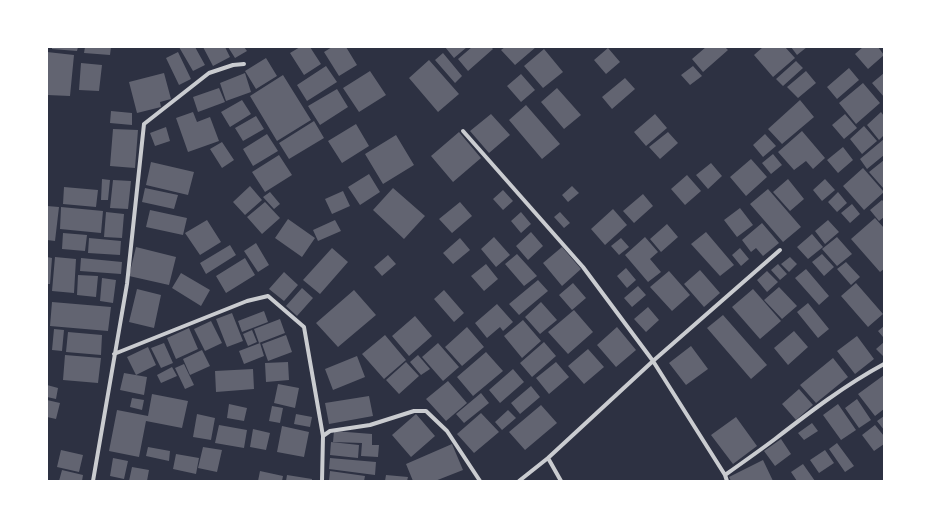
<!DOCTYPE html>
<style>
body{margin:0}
#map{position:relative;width:931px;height:528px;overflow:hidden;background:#2d3142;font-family:Raleway,sans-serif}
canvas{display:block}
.frame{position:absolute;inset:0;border:48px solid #fff;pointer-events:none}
</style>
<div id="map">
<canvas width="931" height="528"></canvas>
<div class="frame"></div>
</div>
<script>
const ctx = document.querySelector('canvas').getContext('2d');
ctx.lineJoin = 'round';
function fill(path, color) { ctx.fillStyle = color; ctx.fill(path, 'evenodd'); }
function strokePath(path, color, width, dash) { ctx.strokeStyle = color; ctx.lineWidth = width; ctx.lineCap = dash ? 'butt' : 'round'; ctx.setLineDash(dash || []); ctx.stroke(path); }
const building = new Path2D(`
 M52,47H78L77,51L52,49Z
 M85,47H111L110,55L84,53Z
 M179,47H195L205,65L193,71Z
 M203,47H225L230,57L213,66Z
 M228,47H244L247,51L235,58Z
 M300,47H310L321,64L304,75L290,53Z
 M332,47H346L357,65L339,76L324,52Z
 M445,47H467L454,58Z
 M472,47H491L493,49L468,71L458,59Z
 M505,47H536L515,65L501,50Z
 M706,47H725L728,50L703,72L692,59Z
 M763,47H785L795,58L773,77L754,55Z
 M791,47H807L797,55Z
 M863,47H878L884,55L868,69L855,54Z
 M608,48L620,62L606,74L594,60Z
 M544,49L563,72L543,88L524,66Z
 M47,52L74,55L70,96L47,95Z
 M178,52L191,79L179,85L166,58Z
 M443,53L462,76L455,83L435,60Z
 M266,58L277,76L256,89L245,71Z
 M429,60L459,94L438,112L409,78Z
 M796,61L803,68L783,86L776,79Z
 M81,63L102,65L99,91L79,90Z
 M326,66L337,82L307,101L297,85Z
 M693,66L702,76L690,85L681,75Z
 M849,68L859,80L837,99L827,87Z
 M370,71L386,95L359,112L343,88Z
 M806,71L816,83L798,98L787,87Z
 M164,73L171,99L160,102L161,107L137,113L129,82Z
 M245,73L251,92L226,101L220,83Z
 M884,73V97L872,83Z
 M521,74L535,90L521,102L507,86Z
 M283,75L311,120L277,141L250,96Z
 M625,78L635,89L612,109L602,97Z
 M863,83L880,103L856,124L839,103Z
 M219,88L225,102L198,112L193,97Z
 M557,88L581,115L564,129L541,102Z
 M337,89L348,107L320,125L308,106Z
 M242,100L251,114L230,127L221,112Z
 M800,100L814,117L782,144L768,129Z
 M526,105L560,144L542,159L509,120Z
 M111,111L132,113V125L110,123Z
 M193,112L197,122L210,117L219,141L188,152L176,118Z
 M881,112L884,116V135L879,140L867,125Z
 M491,114L510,135L489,153L470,131Z
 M655,114L667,128L646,146L634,132Z
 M845,114L857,128L844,139L832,125Z
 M256,116L264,129L243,141L235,128Z
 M314,121L324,138L289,159L279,143Z
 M356,124L369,146L342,163L328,141Z
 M864,126L877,141L862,154L850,139Z
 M166,127L170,141L155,146L150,133Z
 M113,129L138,130L135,168L110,166Z
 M802,131L825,158L813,169L806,161L794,170L778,152Z
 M459,132L481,158L453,182L431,156Z
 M668,132L678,143L660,159L649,147Z
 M267,134L278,151L253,166L243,149Z
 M765,134L776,146L763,157L753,145Z
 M396,135L414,165L383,184L365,154Z
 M884,139V155L867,169L860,159Z
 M222,142L234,160L222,168L210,149Z
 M843,147L853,160L838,173L827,160Z
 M773,154L782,165L771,174L762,163Z
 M279,155L292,175L265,192L252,172Z
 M751,159L767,177L746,196L730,177Z
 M884,160V189L869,172Z
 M151,162L194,172L188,195L146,185Z
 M711,163L722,176L708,189L696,175Z
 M863,168L884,192L864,210L843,186Z
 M369,174L380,192L360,205L348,187Z
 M687,175L701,191L685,205L671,189Z
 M102,179L110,180L108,200H101Z
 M788,179L804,199L790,211L773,192Z
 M825,179L835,190L822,201L813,190Z
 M113,180L131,181L128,209L110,208Z
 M250,186L262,200L245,215L233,202Z
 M572,186L579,193L568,202L562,195Z
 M64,187L98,190L96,207L63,204Z
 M145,188L178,195L174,209L142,202Z
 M393,188L425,216L404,239L373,210Z
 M768,189L801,227L783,242L750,204Z
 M503,190L513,201L503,210L493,199Z
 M343,191L350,206L332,214L325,199Z
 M270,192L280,204L274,209L263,197Z
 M838,192L847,203L837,212L828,202Z
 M643,194L653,206L634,223L623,211Z
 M882,200L884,202V217L879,221L870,210Z
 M265,202L280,218L262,234L247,217Z
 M460,202L472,216L452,233L439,219Z
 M852,204L860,214L850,223L841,213Z
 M47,206L59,207L55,241L47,240Z
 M61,207L103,211L101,233L60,229Z
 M740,208L753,225L737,237L724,220Z
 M613,209L627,225L605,245L591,229Z
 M150,210L187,218L183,235L146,227Z
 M106,212L124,214L122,238L104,237Z
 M521,212L531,224L521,233L511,221Z
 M560,212L570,223L564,228L554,217Z
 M875,218L884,228V269L880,272L851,239Z
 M288,219L315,238L302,257L275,238Z
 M207,220L221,242L200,255L185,233Z
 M335,220L341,231L318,241L313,230Z
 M828,220L839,232L825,244L815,231Z
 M762,223L779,243L763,256L756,248L751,252L742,240Z
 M667,224L678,237L661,252L650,239Z
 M531,232L543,246L528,260L516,246Z
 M706,232L734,265L720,276L691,244Z
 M63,233L87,235L85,251L62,249Z
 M812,234L823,247L808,259L797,247Z
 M494,237L510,255L496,267L481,249Z
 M645,237L658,252L650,259L661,272L648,282L625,255Z
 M837,237L852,254L837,266L822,249Z
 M89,238L121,241L120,255L88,253Z
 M460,238L470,250L453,264L443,253Z
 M621,238L629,247L619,255L611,246Z
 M256,243L269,265L258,272L244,251Z
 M230,245L236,255L206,274L200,263Z
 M136,247L176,257L169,285L129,276Z
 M562,247L581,269L562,286L543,263Z
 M332,248L348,262L320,294L303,280Z
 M740,248L749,259L741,266L732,255Z
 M517,254L537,276L524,286L505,264Z
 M822,254L834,267L824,276L812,262Z
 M388,255L396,264L382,276L374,267Z
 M47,257L52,258L50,284H47Z
 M55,257L76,259L74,293L52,291Z
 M790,257L797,264L789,272L781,264Z
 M81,258L122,262L121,274L80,271Z
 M245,258L255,275L226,293L216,276Z
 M846,262L860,277L851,285L837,269Z
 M486,264L498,279L484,291L471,276Z
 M778,264L787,274L780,280L771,270Z
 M626,268L636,280L627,288L617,276Z
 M806,269L829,296L819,305L795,278Z
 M700,270L720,293L704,307L684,284Z
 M669,271L690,295L672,311L650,287Z
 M767,271L778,282L767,292L757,280Z
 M284,272L298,285L284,301L269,289Z
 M181,273L210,290L201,306L172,288Z
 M78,275L98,276L96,297L77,295Z
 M102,278L116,280L113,303L100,301Z
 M538,280L548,291L519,315L509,304Z
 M573,283L586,298L572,310L559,295Z
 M856,283L883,314L868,327L841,296Z
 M638,286L646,295L632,307L624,298Z
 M779,287L797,306L782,319L764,300Z
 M302,288L313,298L297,316L286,306Z
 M137,289L161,295L154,328L129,322Z
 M753,289L781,321L760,339L732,307Z
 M354,290L376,315L338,347L316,323Z
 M444,290L464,313L454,322L434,299Z
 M52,302L111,307L108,331L50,326Z
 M541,302L557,320L540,334L525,317Z
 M808,303L829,329L818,338L797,312Z
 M497,304L513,322L503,331L500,327L487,338L475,323Z
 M648,307L659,320L646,332L634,319Z
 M574,310L593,332L568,354L548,332Z
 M264,311L268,322L242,332L238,321Z
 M232,313L243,341L227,347L216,319Z
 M723,315L767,365L751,379L707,328Z
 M415,316L432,336L409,356L392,336Z
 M280,319L285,333L259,343L254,329Z
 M523,320L541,341L522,358L504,336Z
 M211,321L222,343L205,351L194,329Z
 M884,326V336L883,337L878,331Z
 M467,327L484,347L462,366L445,347Z
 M617,327L636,350L616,367L597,345Z
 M189,328L198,349L176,359L167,338Z
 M54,329L64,330L62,351L52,350Z
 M252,330L257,342L248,346L243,334Z
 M794,331L808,347L788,365L774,348Z
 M68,332L102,335L101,355L66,352Z
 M286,335L292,352L268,361L262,344Z
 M385,335L406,360L384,379L362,354Z
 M857,336L874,359L855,374L837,351Z
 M544,342L556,356L532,377L520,363Z
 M884,342V357L876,349Z
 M164,343L173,363L161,368L151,348Z
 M260,343L264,356L244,364L239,351Z
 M438,343L459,367L443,381L422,357Z
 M691,346L708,369L686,385L669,363Z
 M148,347L156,365L136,375L127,357Z
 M588,349L604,367L584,384L568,366Z
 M202,350L210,366L190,375L183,359Z
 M486,352L503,371L473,396L457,377Z
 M65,355L101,358L98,383L63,380Z
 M418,355L430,369L421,375L410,362Z
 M357,356L365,377L333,390L325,369Z
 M833,358L848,377L816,403L800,385Z
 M288,362L289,380L266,382L265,363Z
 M406,362L419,376L399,394L386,380Z
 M556,362L569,377L549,394L536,378Z
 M184,364L194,385L185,389L175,368Z
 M172,367L177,376L161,383L157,375Z
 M253,369L254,389L216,392L215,371Z
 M513,369L524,382L500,403L489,390Z
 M124,373L147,377L144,395L120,390Z
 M884,375V409L875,416L858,394Z
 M448,381L467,403L446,421L426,399Z
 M278,384L299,388L295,408L274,403Z
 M47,385L58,388L56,399L47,397Z
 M531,386L540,397L520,414L511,403Z
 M799,389L813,405L796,420L782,404Z
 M481,393L489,403L464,423L456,414Z
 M152,394L188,401L182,428L146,421L139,457L109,451L117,410L148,416Z
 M369,396L373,416L329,424L325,403Z
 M132,398L144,400L142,410L130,407Z
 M857,399L871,420L859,428L845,408Z
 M47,400L60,403L56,419L47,417Z
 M229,404L247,408L244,421L227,418Z
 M838,404L856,430L841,440L823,415Z
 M541,405L557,423L525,450L509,432Z
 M272,406L283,408L280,423L269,421Z
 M508,410L516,418L502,430L495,422Z
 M481,413L499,432L474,453L457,434Z
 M197,414L215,418L211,440L193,437Z
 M296,414L312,417L310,427L294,424Z
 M416,414L435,436L411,457L392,435Z
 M884,416V430L877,421Z
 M736,417L757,446L733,464L711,435Z
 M812,423L818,431L804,440L798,433Z
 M219,425L247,430L244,448L215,443Z
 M875,425L884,436V444L874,451L862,435Z
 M282,426L309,432L304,457L277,452Z
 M253,429L270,433L266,450L250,447Z
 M334,431L372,434V445H379L378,457L361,456L362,443L333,442Z
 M781,439L791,454L775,466L764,451Z
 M331,442L359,445L358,458L330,455Z
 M837,443L854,466L845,472L829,449Z
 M452,444L463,470L435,481H413L406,464Z
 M148,447L170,451L169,461L146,456Z
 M203,447L222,450L217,472L198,468Z
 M61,450L83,455L79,472L57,467Z
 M825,450L834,463L819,473L810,460Z
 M176,454L199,458L196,474L173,469Z
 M113,458L128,461L124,479L110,476Z
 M330,458L376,462L375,475L329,469Z
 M763,460L773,481H731L729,477Z
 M803,464L815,481H797L791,472Z
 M132,467L149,470L147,481H129Z
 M62,470L83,475L82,481H59Z
 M260,471L283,476L282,481H258Z
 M330,471L365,476L364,481H329Z
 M287,475L312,479V481H286Z
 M386,475L408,477L407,481H385Z`);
const minor = new Path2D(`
 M463,131L583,267L653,361L725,475L727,481
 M114,354L247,301L268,296L304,327L323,436L322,481
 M323,436L330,431L370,425L414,411H426L447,431L480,481
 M548,458L561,481
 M725,475C742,463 759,451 775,439C810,412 845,385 884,364
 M93,481L127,284L144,124L209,73L233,65L244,64
 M519,481L548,458L653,361L780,250`);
fill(building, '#626471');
strokePath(minor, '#caccd0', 4);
</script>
